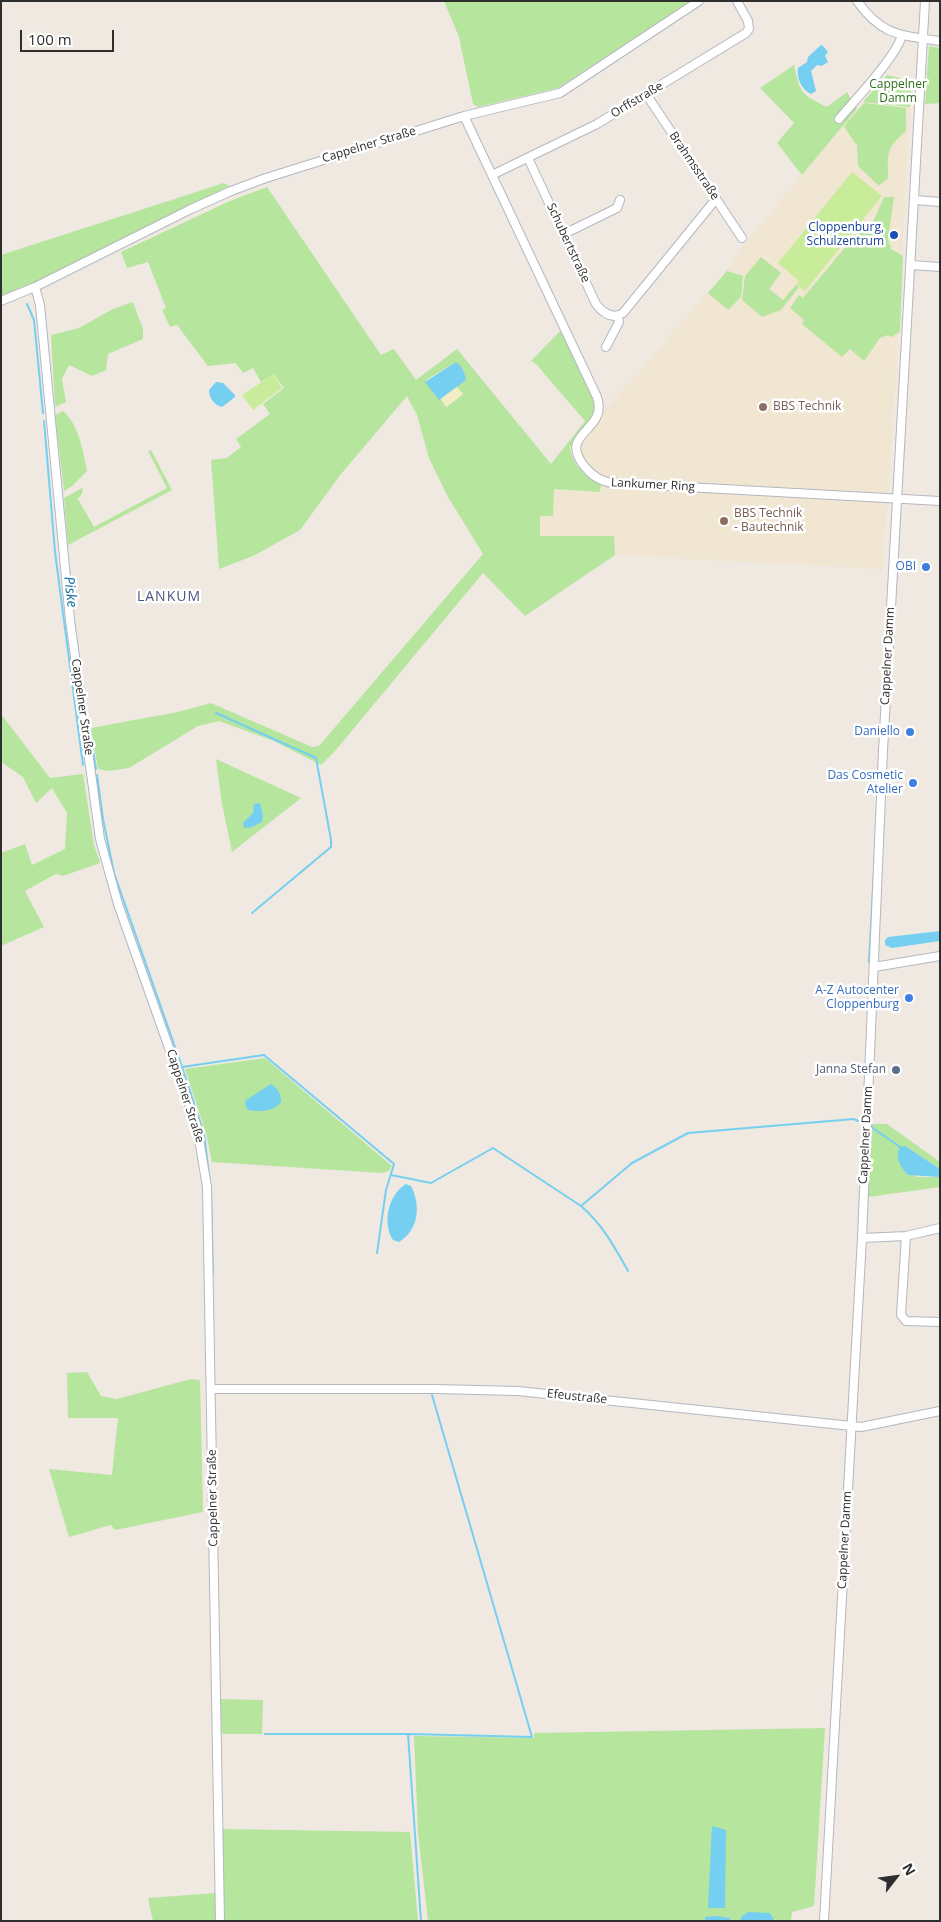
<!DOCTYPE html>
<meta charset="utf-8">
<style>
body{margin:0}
#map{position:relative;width:941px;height:1922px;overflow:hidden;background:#efe9e1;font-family:"Open Sans",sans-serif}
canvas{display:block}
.frame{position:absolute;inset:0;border:2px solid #2e2e2e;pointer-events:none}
.north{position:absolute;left:871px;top:1852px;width:50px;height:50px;-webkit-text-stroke:4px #fff;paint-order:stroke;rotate:60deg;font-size:14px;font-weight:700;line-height:20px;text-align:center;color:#2e2e2e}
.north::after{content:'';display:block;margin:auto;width:18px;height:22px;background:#2e2e2e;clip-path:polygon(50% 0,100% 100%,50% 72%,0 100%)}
.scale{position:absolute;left:20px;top:30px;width:94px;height:22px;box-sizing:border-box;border:2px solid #2e2e2e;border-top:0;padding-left:6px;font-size:15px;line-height:18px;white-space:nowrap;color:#2e2e2e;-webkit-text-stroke:4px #fff;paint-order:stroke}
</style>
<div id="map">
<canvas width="941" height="1922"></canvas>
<div class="frame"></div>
<div class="north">N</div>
<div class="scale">100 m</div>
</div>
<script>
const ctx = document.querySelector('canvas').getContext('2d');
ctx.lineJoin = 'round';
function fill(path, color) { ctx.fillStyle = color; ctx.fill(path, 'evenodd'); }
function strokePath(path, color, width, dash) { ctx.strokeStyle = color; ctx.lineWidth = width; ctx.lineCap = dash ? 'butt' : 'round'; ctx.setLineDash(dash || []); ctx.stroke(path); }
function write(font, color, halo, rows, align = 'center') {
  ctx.font = font + ' "Open Sans",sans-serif'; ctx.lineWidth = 5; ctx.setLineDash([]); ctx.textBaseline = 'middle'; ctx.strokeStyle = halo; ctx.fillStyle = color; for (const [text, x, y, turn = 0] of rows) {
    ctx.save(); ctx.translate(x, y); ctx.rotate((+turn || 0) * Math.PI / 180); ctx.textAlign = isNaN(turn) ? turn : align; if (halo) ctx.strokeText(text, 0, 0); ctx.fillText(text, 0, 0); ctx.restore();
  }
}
const education = new Path2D(`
 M863,102L910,107L891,456L882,569L615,555L614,536H540V516H553L554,489L600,492L601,475L593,470L580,456L579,448L603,416L604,409L611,404L729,268L735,256Z`);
const green = new Path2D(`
 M444,1H691L558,88L478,107L473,104L459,37Z
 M929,46L940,48V103L925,104Z
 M794,65C800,93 801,94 827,107L847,92L857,109L802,175L777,143L794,123L760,88Z
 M887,75L912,81L910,107L863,102Z
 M864,103L906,108V131C885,149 888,153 888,178L879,186L858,166L857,144L854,142L844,126Z
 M224,183L229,186L29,285L1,297V255Z
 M267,187L381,355L394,349L416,380L457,349L551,464L585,421L536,364L531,361L563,328L594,398L596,411L570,447C572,465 585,477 601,485L600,492L554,489L553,516H540V536H614L615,555L525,616L483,573L335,751L321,765L274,741L219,721L198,726L129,768L109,771L98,769L91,728L178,712L211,703L312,747L319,746L483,554L448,497L429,458L417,415L407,396L341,474L300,530L253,556L219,569L211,460L227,458L241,447L236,439L270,414L263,404L284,388L274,374L261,382L253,368L243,373L236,363L208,366L177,325L170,327L162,310L166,308L148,262L127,268L121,252L230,201ZM456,362L466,380L456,386L463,394L447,407L426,380Z
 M884,197H894L888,239L891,249L903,256L900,332L891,337L888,335L880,338L864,361L850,349L842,357L802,324L804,320L790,308L799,295L803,298L857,233L869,231Z
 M761,257L781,273L769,289L783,300L796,285L799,287L781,310L762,317L742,300L745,276Z
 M727,271L743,276L741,297L728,310L708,293Z
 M133,302L143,329V339L108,354L106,370L92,376L69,365L62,379L66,402L55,407L51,335L79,328L113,309Z
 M63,411C79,425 83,451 87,471L71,487L64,491L55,415Z
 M151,450L172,490L68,545L64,498L82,488L83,492L78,499L94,527L167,488L148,451Z
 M1,714L50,778L83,774L94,845L100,863L63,876L57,874L52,876L25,891L44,927L1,946V853L25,844L32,865L65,849L67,813L52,788L36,803L23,777L1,762Z
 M216,759L301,798L232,852L222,804Z
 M265,1058L392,1166L389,1171L382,1173L212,1162L206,1133L185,1069Z
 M871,1124H887L940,1162V1169L905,1146L916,1177H940V1187L868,1197Z
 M87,1372L101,1396L117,1399L191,1379L200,1380L203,1512L115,1530L111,1525L69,1537L49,1469L112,1475L118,1418H68L67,1373Z
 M220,1699L263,1700L262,1734H222Z
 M825,1728L814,1906L792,1912L791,1921L741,1917L740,1921H731L730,1918L705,1917V1921H428L418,1832L414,1736L534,1738V1733Z
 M222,1829L410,1832L418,1921H224Z
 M215,1893L216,1921H153L148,1898Z`);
const sand = new Path2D(`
 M456,386L463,394L446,407L441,399Z`);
const pitch = new Path2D(`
 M852,172L882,196L805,291L796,284L799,281L778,263Z
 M274,374L282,388L253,410L242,395Z`);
const water = new Path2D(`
 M821,45L823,46L828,52L825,56L828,62L822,66L817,65L811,71L816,91L811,94C802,90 796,78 798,68L807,62L808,57Z
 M456,362C462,366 465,373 466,380L439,400L425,382Z
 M216,382L223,383L235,395V397L222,407C214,405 209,398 209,390Z
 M260,803L263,815L262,822L252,827L244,828L243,823L253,813L254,804Z
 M940,931V941L892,948L885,945V940L888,937Z
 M271,1084C278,1089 281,1093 281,1102C274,1112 259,1112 248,1110L245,1105L246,1100Z
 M905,1146L940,1169V1177L908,1175C901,1167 894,1158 900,1147Z
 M406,1184L411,1186C421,1205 419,1230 399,1242L393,1240C382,1223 388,1195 406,1184Z
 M712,1826L726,1830L725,1908H708Z
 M748,1912L770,1913L774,1920L740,1921L741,1917Z
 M716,1916L730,1918L731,1921H705V1917Z`);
const stream = new Path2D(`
 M27,304L34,320L43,413
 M44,421L55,552L83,765
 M216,713L316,758L331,840V847L252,913
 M89,725L96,769
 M97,775L103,819L114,873L182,1067L264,1055L394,1164L386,1190L377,1253
 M869,962L876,833
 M182,1067L204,1133L210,1184
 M870,1126L900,1147
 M391,1175L431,1183L493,1148L581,1206C603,1225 614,1246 628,1271
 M211,1191L213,1273
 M581,1206L632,1163L688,1133L854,1119L858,1121
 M265,1734H407
 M421,1921L408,1734L532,1737L432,1395`);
const minor = new Path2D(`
 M857,1C882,36 900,35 940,41
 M646,94L742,238
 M464,116L597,397C609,432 556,432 585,467C593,477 602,482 614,483L940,501
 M839,119C854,101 897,56 902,35
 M528,158L596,304C603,313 612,320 623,313L716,199
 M492,175L597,124L746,33L749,29L748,21L737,1
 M915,200L940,202
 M564,234L617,208L620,200
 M911,265L940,267
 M35,287L40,305L70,620L100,839L118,904L197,1127L207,1187L220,1921
 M1,301L35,287L191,209L231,191L266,178L464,116L560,93L699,1
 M606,347L619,322L618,316
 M874,967L940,956
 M906,1236L940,1228
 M862,1238L906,1236L901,1315L906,1321L940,1322
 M211,1389H436L518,1391L861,1427L940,1411
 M824,1921L862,1238L883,750L925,1`);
const markers = [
 [894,235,5,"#1a4fb4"],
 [763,407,5,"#8d6e63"],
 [724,521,5,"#8d6e63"],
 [926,567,5,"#3f7fe0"],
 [910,732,5,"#3f7fe0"],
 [913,783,5,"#3f7fe0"],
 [909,998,5,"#3f7fe0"],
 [896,1070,5,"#5c6f8a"]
];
const parkNames = [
 ["Cappelner",898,85],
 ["Damm",898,99]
];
const streetNames = [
 ["Orffstraße",637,100,-31],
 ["Cappelner Straße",369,145,-17],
 ["Brahmsstraße",694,166,56],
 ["Schubertstraße",568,243,65],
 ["Lankumer Ring",653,485,3],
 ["Cappelner Damm",888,656,-87],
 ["Cappelner Straße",82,707,82],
 ["Cappelner Straße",185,1096,72],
 ["Cappelner Damm",866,1135,-87],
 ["Efeustraße",577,1397,6],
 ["Cappelner Straße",213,1498,-91],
 ["Cappelner Damm",845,1540,-87]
];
const transitNames = [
 ["Cloppenburg,",884,228],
 ["Schulzentrum",884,242]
];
const educationNames = [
 ["BBS Technik",773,407],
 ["BBS Technik",734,514],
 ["- Bautechnik",734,528]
];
const shopNames = [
 ["OBI",916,567],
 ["Daniello",900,732],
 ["Das Cosmetic",903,776],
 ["Atelier",903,790],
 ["A-Z Autocenter",899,991],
 ["Cloppenburg",899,1005]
];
const serviceNames = [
 ["Janna Stefan",886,1070]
];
const waterNames = [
 ["Piske",70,592,83]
];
const neighbourhoodNames = [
 ["LANKUM",169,597]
];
fill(education, '#f0e6d1');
fill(green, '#b6e59e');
fill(sand, '#f3ecc5');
fill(pitch, '#c9ec9a');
fill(water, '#75cff0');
strokePath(stream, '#75cff0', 2);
strokePath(minor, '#b4b7c1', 10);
strokePath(minor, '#fff', 8);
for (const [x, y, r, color] of markers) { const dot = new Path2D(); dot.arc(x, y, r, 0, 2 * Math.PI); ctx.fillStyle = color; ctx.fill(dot); strokePath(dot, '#fff', 2); }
write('12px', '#2c6e1b', '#fff', parkNames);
write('12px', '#2e2e2e', '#fff', streetNames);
write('12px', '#164399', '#fff', transitNames, 'right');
write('12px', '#785e54', '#fff', educationNames, 'left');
write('12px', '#366cbe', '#fff', shopNames, 'right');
write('12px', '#4e5e75', '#fff', serviceNames, 'right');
write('italic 14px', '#0d6fa3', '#fff', waterNames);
ctx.letterSpacing = '1px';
write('14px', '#4d5680', '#fff', neighbourhoodNames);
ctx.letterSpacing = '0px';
</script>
